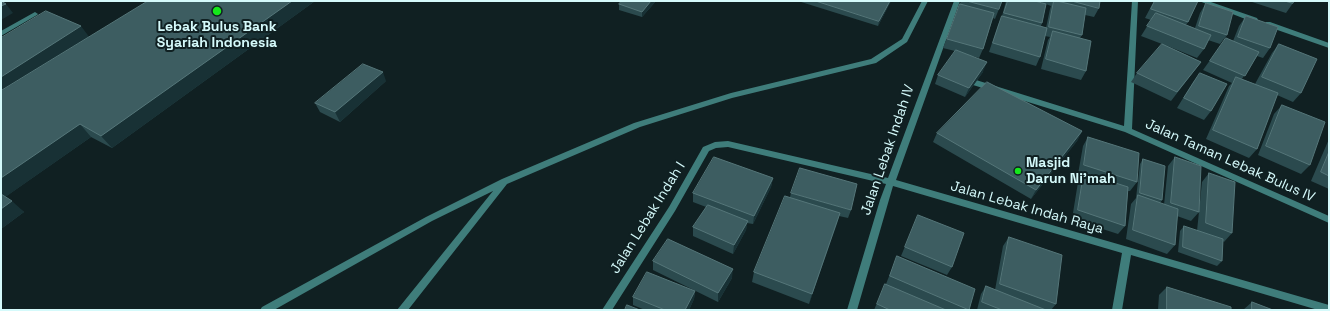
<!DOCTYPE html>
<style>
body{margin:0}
#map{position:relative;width:1330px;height:311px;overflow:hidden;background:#102022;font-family:"Space Grotesk",sans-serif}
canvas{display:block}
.frame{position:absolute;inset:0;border:2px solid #d5fafb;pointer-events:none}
</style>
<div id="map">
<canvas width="1330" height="311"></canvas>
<div class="frame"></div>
</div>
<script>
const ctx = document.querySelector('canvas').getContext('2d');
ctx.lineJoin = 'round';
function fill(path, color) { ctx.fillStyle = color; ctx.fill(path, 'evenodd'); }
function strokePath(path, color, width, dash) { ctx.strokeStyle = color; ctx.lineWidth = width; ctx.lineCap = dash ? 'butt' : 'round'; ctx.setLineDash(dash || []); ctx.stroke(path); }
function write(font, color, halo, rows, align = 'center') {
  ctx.font = font + ' "Space Grotesk",sans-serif'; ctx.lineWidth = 4; ctx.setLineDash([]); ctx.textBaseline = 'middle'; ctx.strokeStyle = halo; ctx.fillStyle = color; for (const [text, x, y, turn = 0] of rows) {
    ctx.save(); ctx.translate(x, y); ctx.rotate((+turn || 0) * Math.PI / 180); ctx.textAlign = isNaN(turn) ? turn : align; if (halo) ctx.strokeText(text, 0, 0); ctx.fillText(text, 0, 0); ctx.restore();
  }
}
const service = new Path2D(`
 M922,1H928L907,42L876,63L732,98L640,127L507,184L408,310H397L493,191L432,221L274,310H260L262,307L426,217L502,179L634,123L731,93L871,59L902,39Z`);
const minor = new Path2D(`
 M954,1H960L896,180L1329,305V310H1318L1131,255L1122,310H1112L1122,253L893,186L857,310H847L880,200L886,184L728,147L716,148L709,151L675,211L612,310H602L669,207L703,147L715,142L728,141L888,178Z
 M1132,1H1138L1132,129L1329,216V223L1125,132L973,85L972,83L976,80L1124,126Z
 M1199,1H1208L1257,18L1258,20L1257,22H1253Z
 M35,12L38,14L37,15L1,36V31Z
 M1266,22H1270L1329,43V48L1266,26Z`);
const wall = new Path2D(`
 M148,1H315L112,148L91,137L5,197L24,212L1,229V38L89,37Z
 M622,1H656L642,17L619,10V4Z
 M798,1H891L878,26Z
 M961,1H1002L999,9L995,19L993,18L983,49L979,58L972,56L983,72L965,97L935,84L938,75L955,51L943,48Z
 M1006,1H1036L1042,3V1H1103L1102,2H1100L1099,8L1094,17L1085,15L1082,35L1080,38L1086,71L1081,80L1041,69L1048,40L1050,37L1045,36L1040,57L1036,66L989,52L998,25L1002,16ZM1046,4L1051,6L1050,9L1046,28L1041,26L1042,23Z
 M1154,1H1198L1188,22L1186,25L1195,28L1200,13L1206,3L1227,35L1220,44L1208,40L1204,49L1197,58L1165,45L1201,62L1171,101L1131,82L1137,73L1162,44L1141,36L1151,20L1145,18Z
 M1249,1H1294L1293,3L1286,13Z
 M1246,16L1270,48L1263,58L1257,56L1242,79L1255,84L1272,53L1279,44L1301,93L1293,102L1277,95L1257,149L1249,158L1206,139L1229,86L1232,83L1203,70L1226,38L1233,41L1239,26Z
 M1200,73L1211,111L1204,120L1177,108L1193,82Z
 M386,81L340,122L320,112L315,103Z
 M1282,105L1310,165L1301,174L1258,155L1274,114Z
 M1082,131L1077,141L1031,199L933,142L937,133Z
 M1088,137L1137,182L1130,191H1128L1125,226L1118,234L1072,219L1078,182L1082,176L1078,174L1083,146Z
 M1329,139V189L1311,181Z
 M1175,157L1199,212L1191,221L1177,216L1175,245L1167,254L1126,239L1131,204L1136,198L1140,164L1143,159L1162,200L1160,203L1164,205L1168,166Z
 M1209,173L1232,233L1224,242L1223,241L1222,261L1217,266L1178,252L1180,231L1184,226L1197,231L1202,182Z
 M773,178L771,187L753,224L747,223L746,230L733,254L693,236V227L706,207L693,202V193Z
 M791,193L851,210L848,218L839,216L809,304L752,282L754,272L790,197Z
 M918,215L952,267L947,275L901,256Z
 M1009,237L1056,304L1051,310H977L981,294L986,286L995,290L1003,246Z
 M897,256L969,310H874L885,284H886Z
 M653,261L732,278L718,302L653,270Z
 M1167,287L1231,310H1158L1159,295Z
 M695,291L694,299L689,310H645L633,305V297Z
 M1252,302L1273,310H1243Z`);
const shadedWall = new Path2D(`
 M292,1H315L112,148L101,136Z
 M651,1H656L642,17V12Z
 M890,1H891L878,26L879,21Z
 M6,4L13,13L1,20V6Z
 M81,26L90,38L1,96V77Z
 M987,62L983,72L965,97L969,88Z
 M383,72L386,81L340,122L335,112Z
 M80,124L91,137L1,200V178Z
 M1082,131L1077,141L1031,199L1036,190Z
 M773,178L771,187L753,224L754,216Z
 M12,201L24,212L1,229V209Z
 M840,213L837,224L809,304L812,294Z
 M748,221L746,230L733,254L734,245Z
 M733,269L732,278L718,302V293Z
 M695,291L694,299L689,310H685Z`);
const building = new Path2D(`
 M1,1L6,4L1,6Z
 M148,1H292L101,136L80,124L1,178V91Z
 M622,1H651L642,12L619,4Z
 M816,1H890L879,21Z
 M967,1H1002L999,9Z
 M1008,1H1035L1046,4L1042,23L1004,13Z
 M1054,1H1057L1086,8L1082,35L1049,27Z
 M1072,1H1100L1099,8Z
 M1155,1H1198L1188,22L1151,9Z
 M1285,1H1294L1293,3Z
 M1206,3L1233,12L1227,35L1199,26Z
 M960,4L994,13L983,49L947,39Z
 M46,11L81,26L1,77V38Z
 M1156,13L1211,35L1204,49L1147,26Z
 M1002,16L1047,28L1040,57L993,43Z
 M1246,16L1278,27L1270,48L1238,37Z
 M1053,31L1091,41L1086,71L1046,59Z
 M1226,38L1259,52L1245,76L1210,61Z
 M1162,44L1201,62L1177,92L1137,73Z
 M1279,44L1317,59L1301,93L1262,77Z
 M956,50L987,62L969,88L938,75Z
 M363,64L383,72L335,112L315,103Z
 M1200,73L1227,84L1211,111L1184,98Z
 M1236,77L1278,93L1257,149L1213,130Z
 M987,82L1082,131L1036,190L937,133Z
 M1282,105L1325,122L1310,165L1266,146Z
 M1088,137L1139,153L1137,182L1084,165Z
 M1329,152V176L1321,172Z
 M714,157L773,178L754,216L693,193Z
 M1175,157L1201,166L1199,212L1171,203Z
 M1143,159L1165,166L1162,200L1140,193Z
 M800,168L857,184L851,210L791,193Z
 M1084,173L1128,187L1125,226L1078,210Z
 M1209,173L1235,182L1232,233L1206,223Z
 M1,194L12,201L1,209Z
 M1138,195L1178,209L1175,245L1133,230Z
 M785,196L840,213L812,294L754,272Z
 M708,205L748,221L734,245L693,227Z
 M918,215L964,233L952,267L905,247Z
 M1184,226L1223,239L1222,261L1183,247Z
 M1009,237L1062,255L1056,304L1000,284Z
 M668,239L733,269L718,293L653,261Z
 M897,256L975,289L969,310L890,276Z
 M647,272L695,291L685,310H665L633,297Z
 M885,284L946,310H890L877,304Z
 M986,286L1046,310H1002L982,302Z
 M1167,287L1231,307V310H1167Z
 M1252,302L1273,310H1252Z
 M627,305L640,310H625Z`);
const markers = [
 [217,11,5,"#15e71b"],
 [1018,171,4,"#15e71b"]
];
const poiNames = [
 ["Lebak Bulus Bank",217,27],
 ["Syariah Indonesia",217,43],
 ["Masjid",1026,163,"left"],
 ["Darun Ni'mah",1026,179,"left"]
];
const streetNames = [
 ["Jalan Lebak Indah IV",888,150,-71],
 ["Jalan Taman Lebak Bulus IV",1230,161,24],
 ["Jalan Lebak Indah Raya",1027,208,16],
 ["Jalan Lebak Indah I",648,218,-58]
];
fill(service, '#3f7d7b');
fill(minor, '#3f7d7b');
fill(wall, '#2b4a4e');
fill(shadedWall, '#183135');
fill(building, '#3d5d61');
strokePath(building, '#557679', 1);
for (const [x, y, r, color] of markers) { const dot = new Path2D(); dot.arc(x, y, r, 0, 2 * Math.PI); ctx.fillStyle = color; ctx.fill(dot); strokePath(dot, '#102022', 1.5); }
write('bold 14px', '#d5fafb', '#102022', poiNames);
write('14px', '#d5fafb', '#102022', streetNames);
</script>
